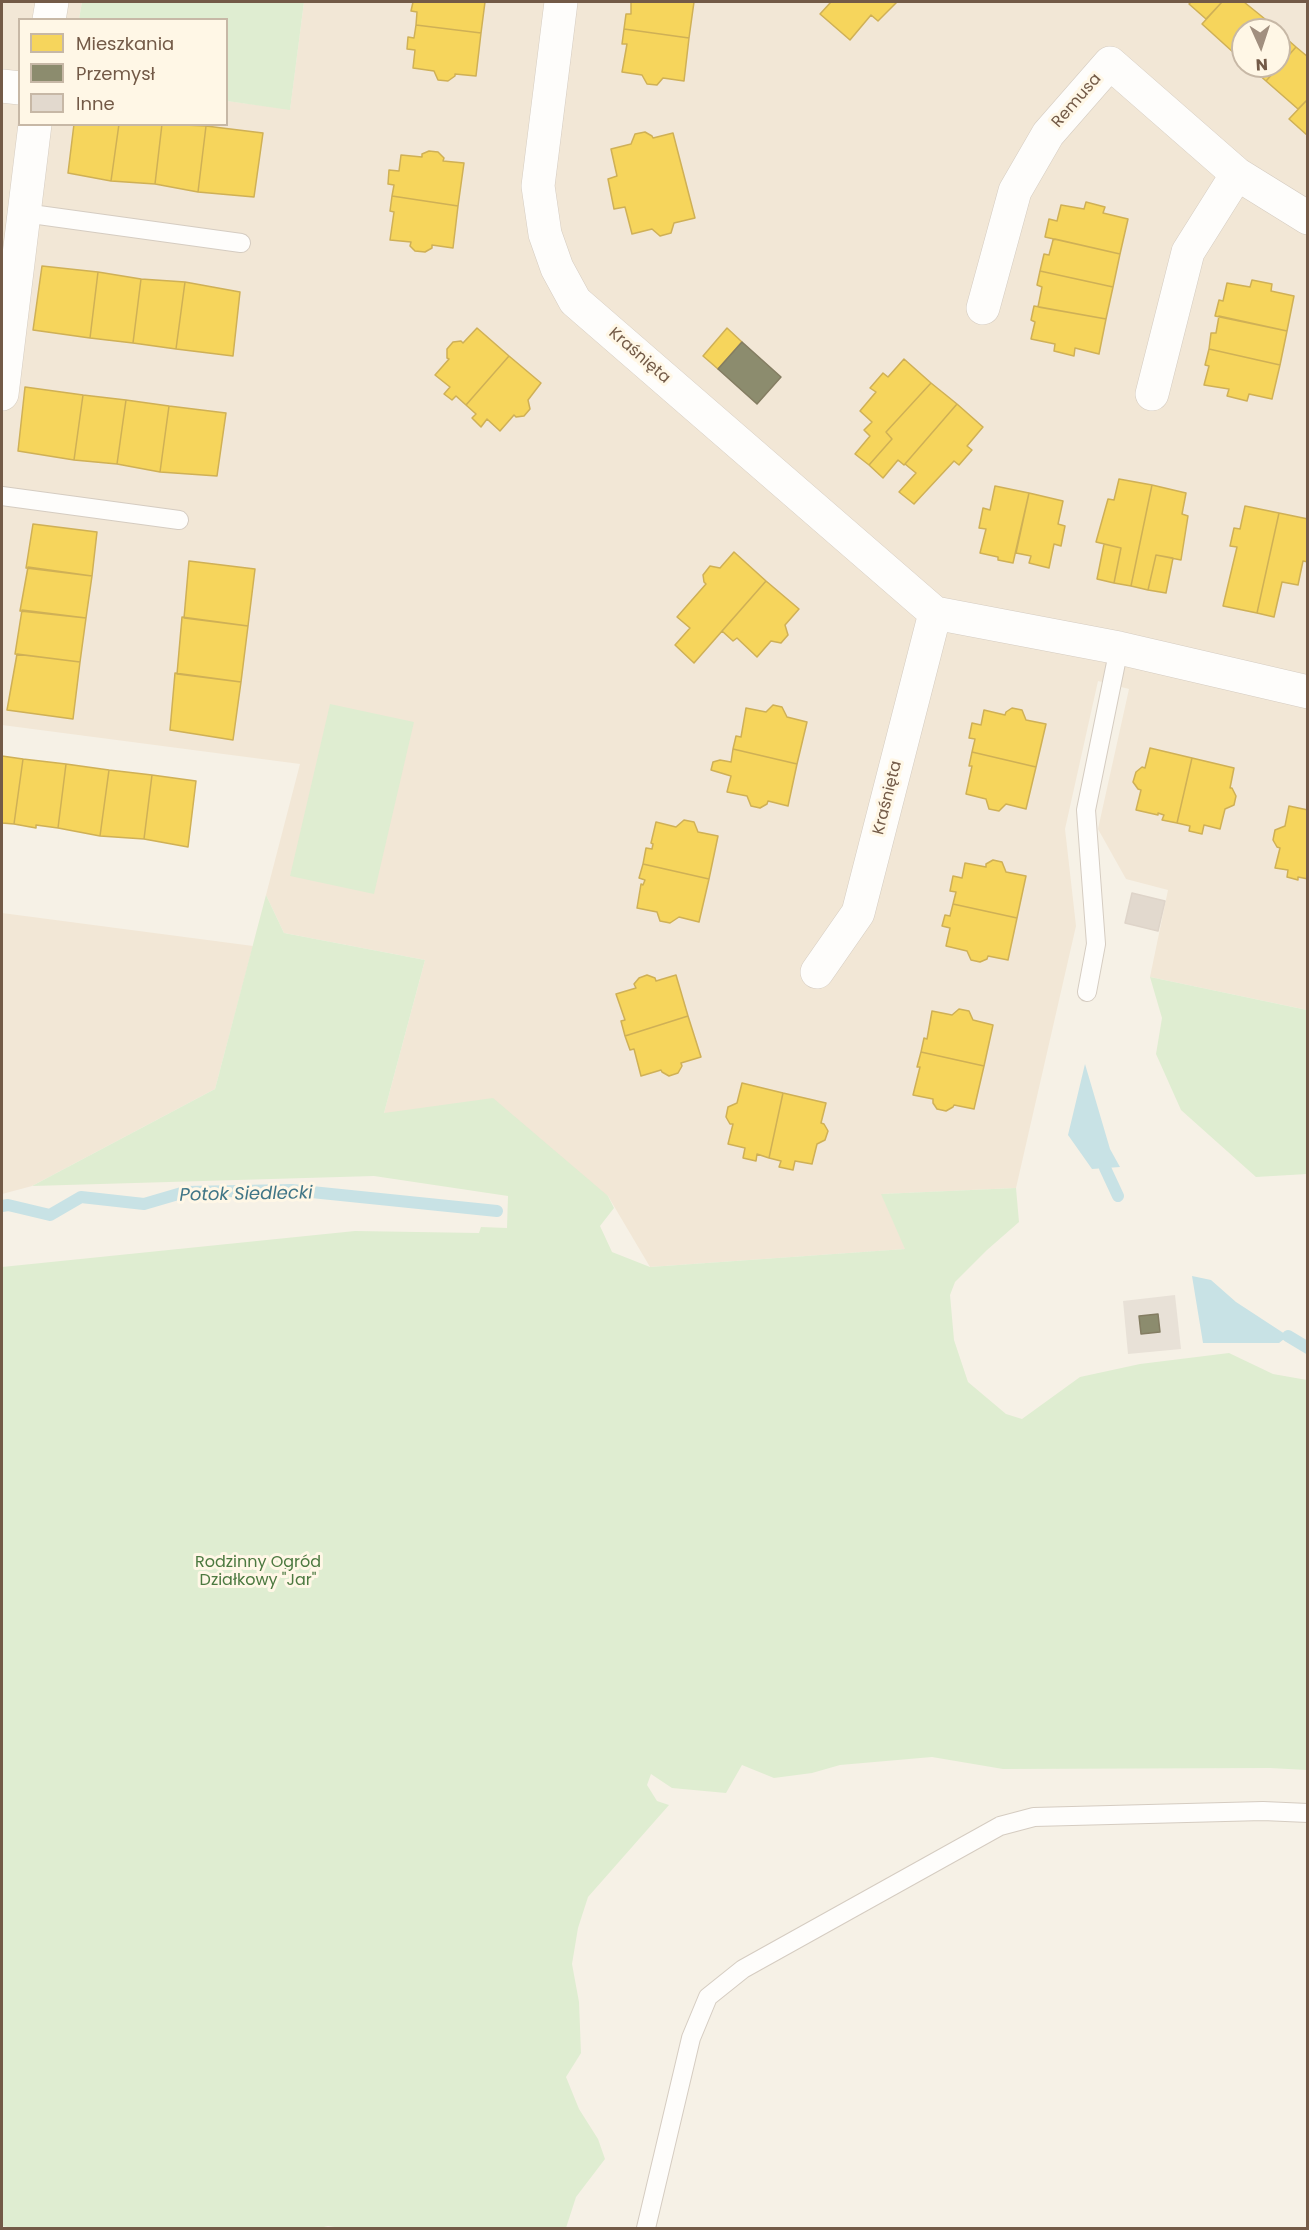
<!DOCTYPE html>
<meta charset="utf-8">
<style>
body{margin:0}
#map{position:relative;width:1309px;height:2230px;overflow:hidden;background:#f6f1e6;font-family:Poppins,sans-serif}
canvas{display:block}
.frame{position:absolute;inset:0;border:3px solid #735a47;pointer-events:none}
.legend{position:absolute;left:18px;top:18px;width:210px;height:108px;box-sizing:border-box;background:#fff7e6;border:2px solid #c7b8a6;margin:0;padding:8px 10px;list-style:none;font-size:18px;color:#735a47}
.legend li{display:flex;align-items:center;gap:12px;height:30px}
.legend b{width:30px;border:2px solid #c7b8a6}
.north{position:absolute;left:1231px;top:18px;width:60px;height:60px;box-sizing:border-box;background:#fff7e6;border:2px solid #c7b8a6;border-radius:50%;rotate:177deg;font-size:16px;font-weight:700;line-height:24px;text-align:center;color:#735a47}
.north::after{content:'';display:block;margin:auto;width:21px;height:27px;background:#a18f7f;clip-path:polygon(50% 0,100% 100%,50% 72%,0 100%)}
</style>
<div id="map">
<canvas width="1309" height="2230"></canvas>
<div class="frame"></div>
<ul class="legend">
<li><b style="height:16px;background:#f6d55c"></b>Mieszkania</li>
<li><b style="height:16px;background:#8c8c6e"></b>Przemysł</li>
<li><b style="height:16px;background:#e2d9ce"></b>Inne</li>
</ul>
<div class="north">N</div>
</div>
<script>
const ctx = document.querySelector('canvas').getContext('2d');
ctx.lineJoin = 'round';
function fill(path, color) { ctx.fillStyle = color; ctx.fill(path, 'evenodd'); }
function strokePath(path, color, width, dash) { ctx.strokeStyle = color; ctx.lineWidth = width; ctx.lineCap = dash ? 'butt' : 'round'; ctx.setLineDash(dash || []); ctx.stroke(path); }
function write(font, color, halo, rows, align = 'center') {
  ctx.font = font + ' Poppins,sans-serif'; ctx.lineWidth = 6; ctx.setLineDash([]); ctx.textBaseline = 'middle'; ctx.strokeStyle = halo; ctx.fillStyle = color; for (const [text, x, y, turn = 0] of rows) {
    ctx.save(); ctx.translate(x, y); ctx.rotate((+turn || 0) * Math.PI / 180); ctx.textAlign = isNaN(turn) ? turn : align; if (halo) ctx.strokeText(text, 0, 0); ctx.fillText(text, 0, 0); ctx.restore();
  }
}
const residential = new Path2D(`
 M2,2H82L79,19L20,20V124H226L227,101L290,109L304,2H1307V1010L1150,977L1168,890L1126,879L1098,829L1129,689L1098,681L1065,829L1076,926L1016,1188L882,1194L906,1249L650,1267L608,1196L384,1113L425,960L284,933L266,895L300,764L2,725ZM1243,30H1279V66H1243Z
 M2,913L253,946L215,1089L32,1186L2,1194Z`);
const industrial = new Path2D(`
 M1175,1295L1181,1349L1128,1354L1123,1301Z`);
const green = new Path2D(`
 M82,2H304L290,110L227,101L226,20L79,19Z
 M330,704L414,722L374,894L290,876Z
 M266,895L284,933L425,960L384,1113L493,1098L608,1196L614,1208L600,1226L612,1252L650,1267L905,1249L881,1194L1016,1188L1019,1222L987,1250L955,1282L950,1295L954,1340L968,1382L1006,1414L1022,1419L1080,1377L1140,1364L1229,1353L1273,1374L1307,1380V1770L1270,1768L1003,1769L932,1757L840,1765L812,1773L774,1778L742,1765L726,1793L672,1788L651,1774L647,1785L657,1801L669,1805L588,1897L578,1928L572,1964L579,2002L581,2053L566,2077L579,2109L598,2139L605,2159L576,2197L566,2228H341L328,2226L320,2228H14L2,2226V1267L355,1231L479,1233L481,1227L507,1228L508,1196L374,1176L32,1186L215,1089Z
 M1150,977L1307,1010V1174L1256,1177L1181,1110L1156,1054L1162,1018Z`);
const water = new Path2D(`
 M1085,1064L1110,1149L1120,1167L1092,1169L1068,1135Z
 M1192,1276L1211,1280L1236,1302L1288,1336L1279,1343H1203Z`);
const homes = new Path2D(`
 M413,2H485L481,33L416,25L417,12L411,11Z
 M631,2H694L689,38L624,29L626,14H631Z
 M831,2H897L878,21L871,15L850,40L820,14Z
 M1191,2H1222L1206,19L1189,4Z
 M1222,2H1244L1265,19L1255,30H1243V43L1234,53L1202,24Z
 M1265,19L1277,30H1255Z
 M416,25L481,33L476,76L455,74V76L448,81L438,80L434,71L413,68L415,50L407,49L408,37L414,38Z
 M624,29L689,38L684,81L663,78L657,85L647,84L642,75L622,72L627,44H622Z
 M1279,32L1296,47L1266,81L1249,66H1279Z
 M1296,47L1308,57V99L1298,109L1266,81Z
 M1308,99V136L1289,119Z
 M74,124H119L111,181L68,173Z
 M119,124H162L155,184L111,181Z
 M162,124L206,126L198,192L155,184Z
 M206,126L263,133L254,197L198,192Z
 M645,132L652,136L653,138L673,133L695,218L674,223L671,233L660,236L652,229L632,234L625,207L614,209L608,179L617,176L611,149L631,144L635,134Z
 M429,151L438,152L444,158L443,161L464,163L458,206L392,196L394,185L388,184L389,170L399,171L401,155L422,157V154Z
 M392,196L458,206L453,248L432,245V248L425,252L415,251L410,246L411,242L390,240L394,212L390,211Z
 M1086,202L1105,207L1103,213L1128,219L1120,254L1045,237L1049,219L1057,221L1061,205L1084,209Z
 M1055,239L1120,254L1113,287L1040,271L1044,254L1049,255L1053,240Z
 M42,266L98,272L90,338L33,330Z
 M1040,271L1113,287L1106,319L1038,307L1042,287L1037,285Z
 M98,272L141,279L133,343L90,338Z
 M141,279L185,282L176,349L133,343Z
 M1252,280L1272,284L1271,291L1294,296L1287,331L1215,316L1219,300L1223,301L1227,283L1250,287Z
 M185,282L240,292L233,356L176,349Z
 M1034,306L1106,319L1099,354L1075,348L1074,356L1054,351L1055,344L1031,339L1035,322L1031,320Z
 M1219,316L1287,331L1280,365L1209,349L1211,333H1216Z
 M477,328L509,356L466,405L456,396L452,400L444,394L450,387L435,375L449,359L447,358V349L453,342L461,341L463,343Z
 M727,328L742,342L718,369L703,356Z
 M1209,349L1280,365L1272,399L1249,394L1247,401L1227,396L1229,389L1204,385L1209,366L1205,365Z
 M509,356L541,383L528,400L530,409L524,416L516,417L514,415L500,431L487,419L481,427L472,418L476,414L466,405Z
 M904,359L931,383L886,432L892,439L869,465L855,454L870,436L864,430L872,422L860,411L876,392L870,388L883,373L888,377Z
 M931,383L957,404L905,464L904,465L898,460L883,478L869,465L892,439L886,432Z
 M25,387L83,395L74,460L18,451Z
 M83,395L126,400L117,464L74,460Z
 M126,400L169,406L160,472L117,464Z
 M957,404L983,427L967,446L972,450L959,465L954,461L914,504L899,492L916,473L905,464Z
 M169,406L226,413L217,476L160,472Z
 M1119,479L1152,485L1131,586L1114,583L1121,548L1096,542L1108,499L1114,500Z
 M1152,485L1186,493L1182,514L1188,516L1181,560L1156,555L1148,590L1131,586Z
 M995,486L1029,493L1013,563L998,560V557L980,553L986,529L979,528L983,508L990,510Z
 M1029,493L1063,501L1058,524L1065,526L1061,546L1054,544L1049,568L1029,563L1031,556L1016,553Z
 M1245,506L1279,513L1257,613L1223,606L1237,547L1230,546L1234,528L1240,529Z
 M1279,513L1308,519V562L1303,561L1298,585L1282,582L1274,617L1257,613Z
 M33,524L97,532L92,576L26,568Z
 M1104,544L1121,548L1114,583L1097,579Z
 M734,552L766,581L694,663L675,645L690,628L677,617L706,584L704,582L703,575L710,566L720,568Z
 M1156,555L1173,558L1166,593L1148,590Z
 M189,561L255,569L248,626L184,618Z
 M28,567L92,576L86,618L20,611Z
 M766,581L799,609L785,625L788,635L781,643L771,641L757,657L737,638L733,641L722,631Z
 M22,610L86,618L80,662L15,654Z
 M182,617L248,626L241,682L177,674Z
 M17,654L80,662L73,719L7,710Z
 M175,673L241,682L233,740L170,730Z
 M773,705L782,707L787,717L807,722L797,764L733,749L736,736L741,737L746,708L766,712Z
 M1012,708L1022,710L1026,720L1046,724L1036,767L972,752L975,739L969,738L972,723L981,725L984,710L1005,715L1006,712Z
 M1150,748L1192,758L1177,823L1162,820L1164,815L1158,813V815L1136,810L1141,790L1138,789L1133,782L1136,772L1142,767L1145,768Z
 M733,749L797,764L788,806L768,801L767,804L760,808L751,806L747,796L727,792L731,776L711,770L713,762L720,760L731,762Z
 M972,752L1036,767L1026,809L1006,804L999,811L989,809L986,799L966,794L972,766H969Z
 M2,756L23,759L14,824L2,823Z
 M1192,758L1234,768L1230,788H1232L1236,796L1234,805L1225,809L1220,829L1204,825L1202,834L1189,831L1190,826L1177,823Z
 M23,759L66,764L58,828L36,825V828L14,824Z
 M66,764L109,770L100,836L58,828Z
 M109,770L152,775L144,839L100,836Z
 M152,775L196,781L188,847L144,839Z
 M1289,806L1308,810V879L1298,877V880L1287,877L1288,870L1275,868L1280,848L1277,847L1273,840L1275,830L1285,826Z
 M684,820L694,822L698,832L718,836L709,879L643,864L646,848L652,849L653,844L651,843L656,822L676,827Z
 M993,860L1002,862L1006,872L1026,876L1017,918L953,904L956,892L950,891L953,876L962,878L965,863L986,867V864Z
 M643,864L709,879L699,922L679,917L670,923L660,921L657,912L637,908L641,884L643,885L645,880L639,878Z
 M953,904L1017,918L1008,960L988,956L987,959L980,962L971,960L967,951L946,946L950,928L942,926L945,915L950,916Z
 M647,975L655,978L656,981L676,975L688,1016L625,1036L621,1021L625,1020L616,994L636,988L634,984L639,978Z
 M959,1009L969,1011L973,1020L993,1025L984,1066L921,1052L924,1038L927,1039L932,1011L952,1015Z
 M688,1016L701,1057L681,1063L682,1066L678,1073L669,1076L662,1072L661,1070L641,1076L634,1049L630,1050L625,1036Z
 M921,1052L984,1066L974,1109L954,1105L953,1107L946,1111L937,1109L933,1103V1099L913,1095L920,1067H917Z
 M742,1083L783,1093L769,1158L757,1154L756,1161L743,1158L745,1148L728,1144L733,1124H730L726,1117L728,1107L737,1103Z
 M783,1093L826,1103L821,1123L824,1124L828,1131L825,1140L817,1144L812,1164L795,1161L793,1170L779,1167L781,1161L769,1158Z`);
const industry = new Path2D(`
 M742,342L781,377L757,404L718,369Z
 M1158,1314L1160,1332L1141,1334L1139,1316Z`);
const stream = new Path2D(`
 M1105,1168L1118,1196
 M2,1206L8,1205L50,1215L81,1197L144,1204L185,1192L292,1190L497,1211
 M1288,1336L1308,1348`);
const building = new Path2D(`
 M1132,893L1165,901L1158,931L1125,923Z`);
const service = new Path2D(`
 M24,213L241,243
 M2,496L179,520
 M1087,992L1096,944L1086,810L1119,648
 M646,2228L691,2038L708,1997L743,1969L1000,1826L1034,1817L1263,1811L1308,1813`);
const minor = new Path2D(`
 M561,2L538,186L545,234L557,268L575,301L935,613L1119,648L1308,692
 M49,20L52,2
 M2,86L20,88
 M983,308L1015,191L1048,134L1110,63L1237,174L1308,218
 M2,394L35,124
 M1152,394L1188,252L1237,174
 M817,972L858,913L935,613`);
const streetNames = [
 ["Remusa",1077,101,-49],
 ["Kraśnięta",639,356,41],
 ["Kraśnięta",888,798,-76]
];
const parkNames = [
 ["Rodzinny Ogród",258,1563],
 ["Działkowy \"Jar\"",258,1581]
];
const waterNames = [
 ["Potok Siedlecki",246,1195,-1]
];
fill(residential, '#f2e7d6');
fill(industrial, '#e8e1d7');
fill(green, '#dfedd1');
fill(water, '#c8e2e5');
fill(homes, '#f6d55c');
strokePath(homes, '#cfb056', 1.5);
fill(industry, '#8c8c6e');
strokePath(industry, '#847d62', 1.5);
strokePath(stream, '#c8e2e5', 12);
fill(building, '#e2d9ce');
strokePath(building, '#ded4c9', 1.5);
strokePath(service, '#d5ccc1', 20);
strokePath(minor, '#d5ccc1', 34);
strokePath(service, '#fefdfb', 18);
strokePath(minor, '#fefdfb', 33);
write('16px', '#735a47', '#fff7e6', streetNames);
write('16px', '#4c7940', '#fff7e6', parkNames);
write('italic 18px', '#417687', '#fff7e6', waterNames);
</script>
